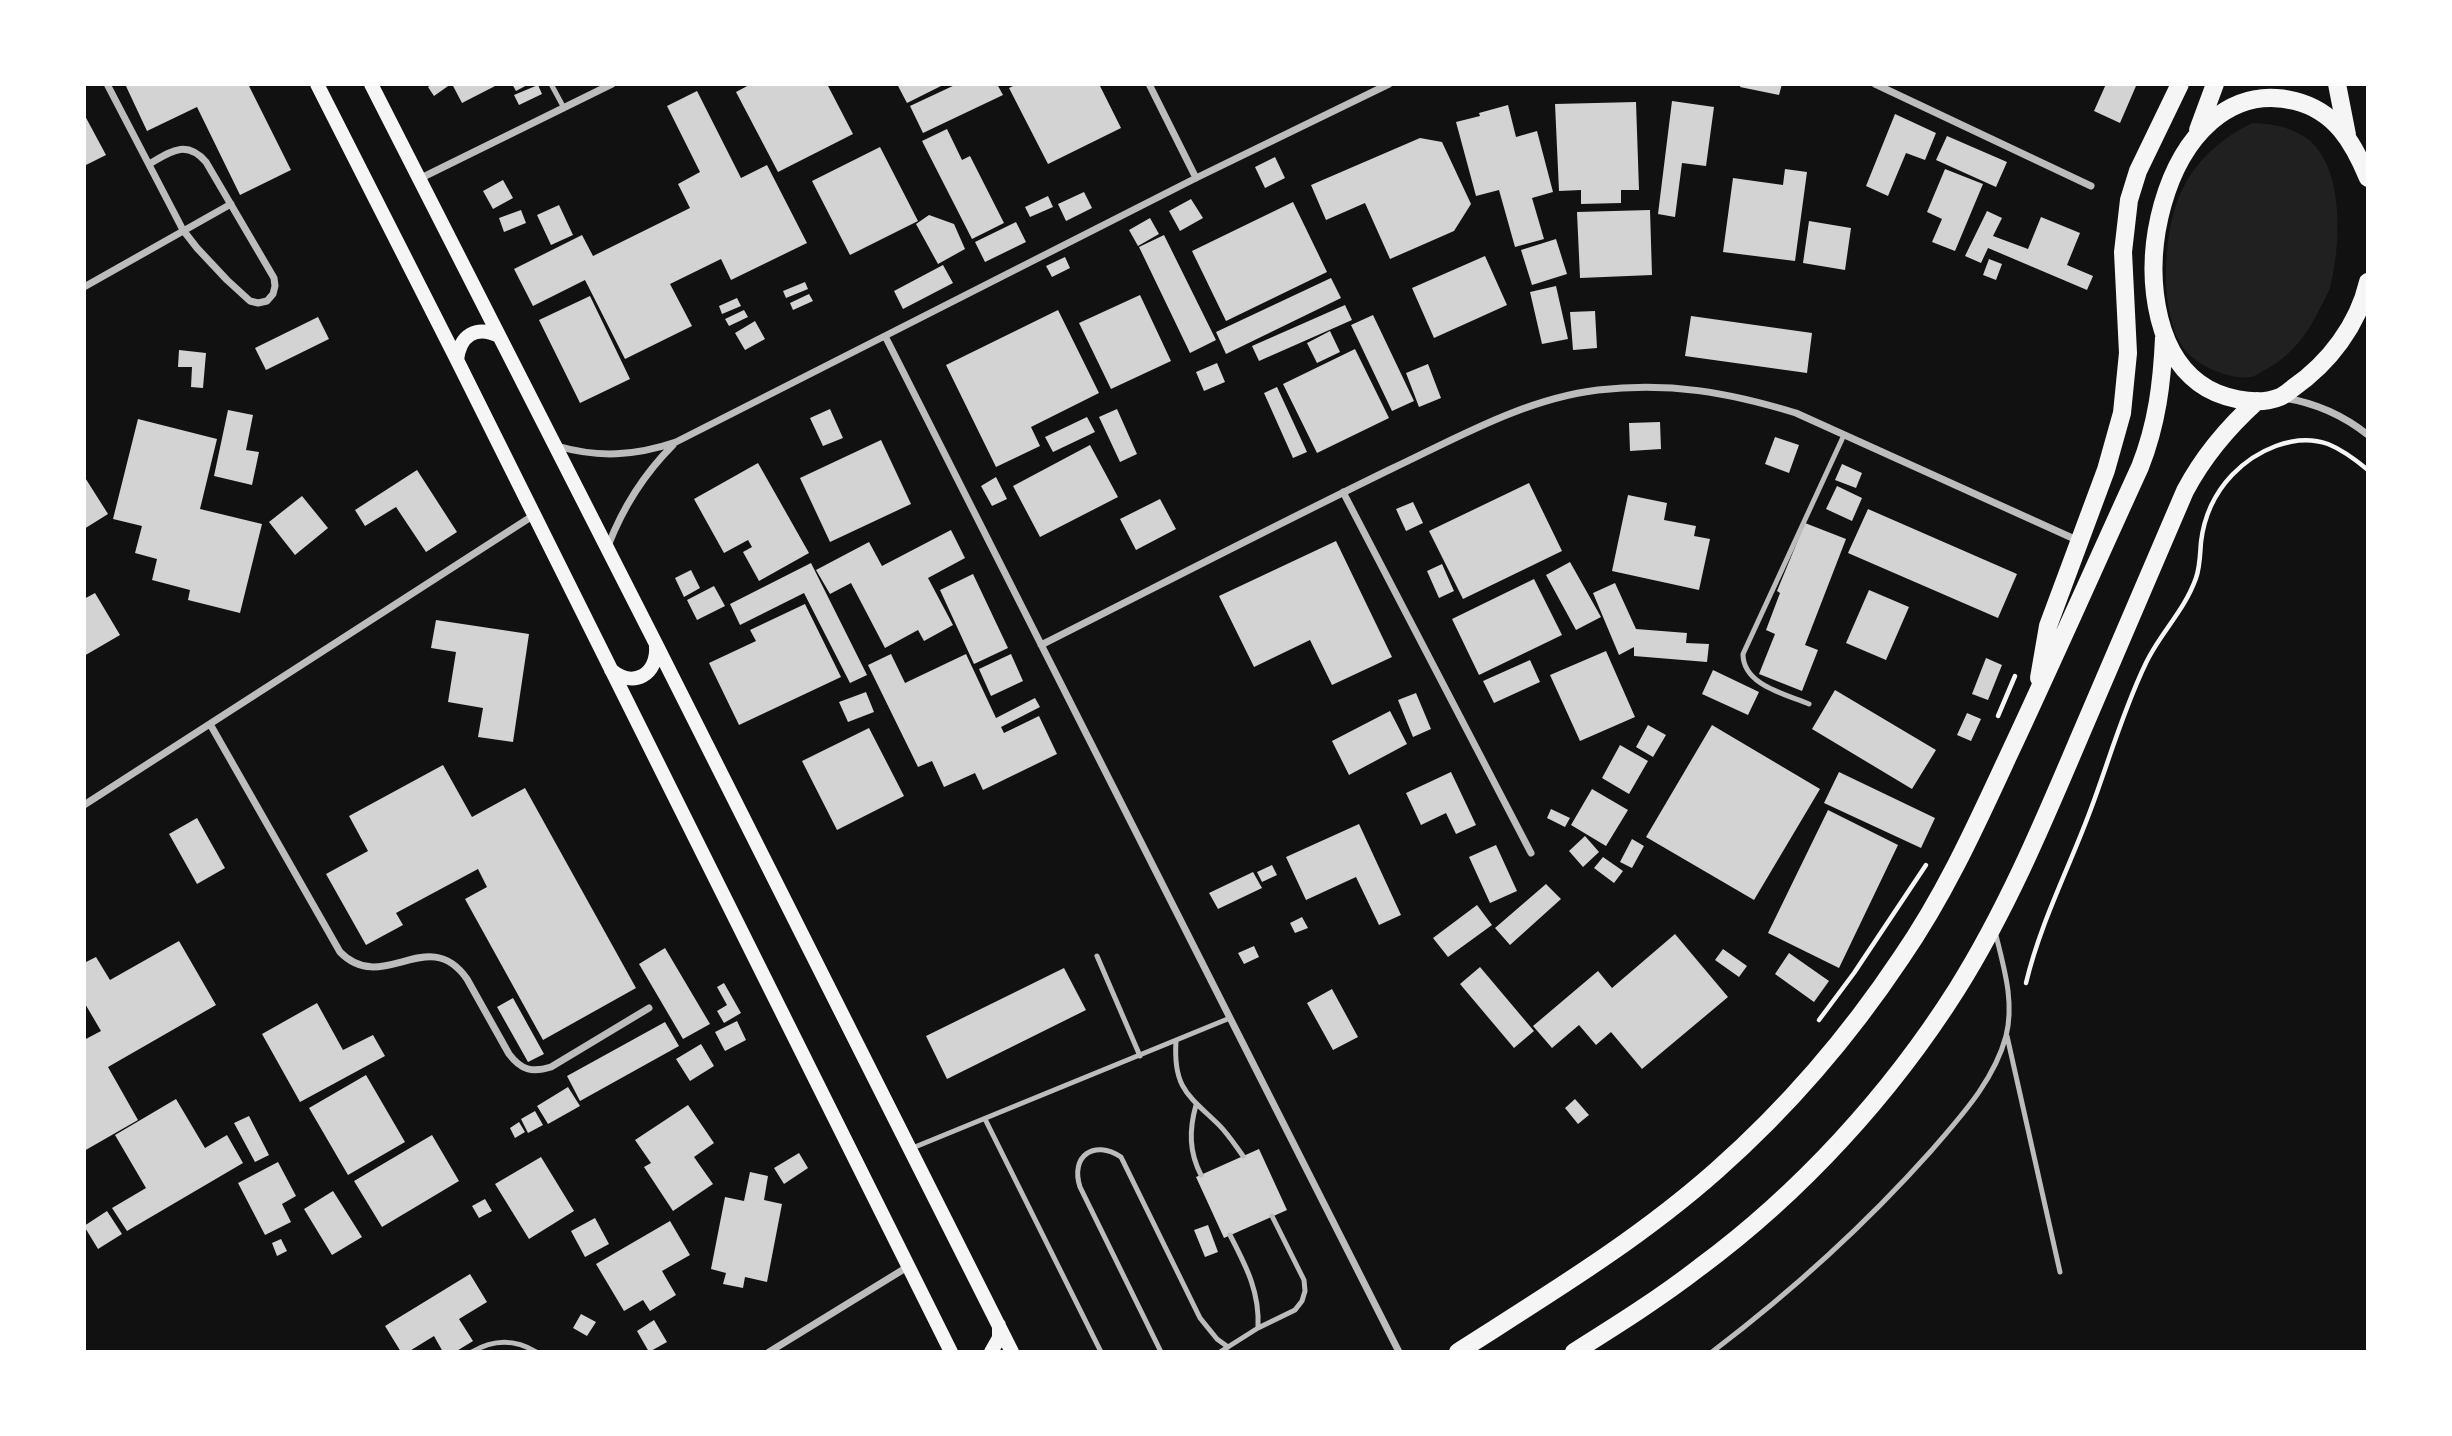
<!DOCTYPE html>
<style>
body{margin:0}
#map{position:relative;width:2452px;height:1436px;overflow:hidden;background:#111;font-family:"Times New Roman",serif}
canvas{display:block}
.frame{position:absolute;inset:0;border:86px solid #fff;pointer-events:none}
</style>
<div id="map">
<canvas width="2452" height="1436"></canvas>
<div class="frame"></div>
</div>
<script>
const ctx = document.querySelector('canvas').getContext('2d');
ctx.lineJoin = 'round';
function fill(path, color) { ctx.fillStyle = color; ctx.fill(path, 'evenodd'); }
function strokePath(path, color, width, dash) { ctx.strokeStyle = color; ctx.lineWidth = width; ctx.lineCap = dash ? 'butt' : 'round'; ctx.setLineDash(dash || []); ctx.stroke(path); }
const green = new Path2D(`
 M2253,123C2272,124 2287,126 2303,136C2345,161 2341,243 2331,284C2329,292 2324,301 2320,308C2307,335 2292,355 2265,370C2261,372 2256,376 2251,377C2236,379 2218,373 2205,366C2195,360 2185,353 2179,341C2159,301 2163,225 2184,186C2199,158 2224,136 2253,123Z`);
const building = new Path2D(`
 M125,84H248L291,170L240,195L197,107L147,131Z
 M432,84H451L434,96L428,87Z
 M452,84H499L462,103Z
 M512,84H529L516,91Z
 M751,84H827L853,134L778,172L736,92Z
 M897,84H945L907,103Z
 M957,84H997L1003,95L923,133L910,106Z
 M1017,84H1099L1121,128L1048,164L1009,88Z
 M1741,84H1782L1779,95L1740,87Z
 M2106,84L2136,86L2120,123L2094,111Z
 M538,85L542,94L519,105L514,95Z
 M697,91L741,178L767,165L807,243L731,280L721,259L670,284L692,326L625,359L585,280L533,306L514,269L582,235L593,256L690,208L678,184L700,172L667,106Z
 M1672,101L1714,107L1706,166L1682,163L1675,217L1658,214Z
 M1636,102L1639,190H1621V203L1581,204V190L1559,191L1555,104Z
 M1508,105L1516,137L1537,131L1553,192L1532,198L1544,239L1515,247L1499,190L1476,196L1456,122L1480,116L1479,113Z
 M84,114L106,155L84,166Z
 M1895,114L1936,133L1925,160L1906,153L1888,196L1866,186Z
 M947,129L962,160L970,156L1004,223L972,239L922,141Z
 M1947,136L2007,162L1996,187L1936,160Z
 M1420,138L1442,142L1471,204L1454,231L1390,259L1365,203L1326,220L1311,185Z
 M880,147L918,221L850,255L812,181Z
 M1275,157L1285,178L1265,188L1255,167Z
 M1785,169L1807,172L1795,261L1723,252L1733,178L1783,185Z
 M1945,169L1983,184L1955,251L1932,242L1942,219L1927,212Z
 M503,180L513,198L493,209L483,191Z
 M1084,192L1092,208L1066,221L1058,204Z
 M1048,196L1053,207L1030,217L1025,207Z
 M1191,199L1203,218L1180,231L1169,211Z
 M1293,202L1327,272L1226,321L1192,251Z
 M559,205L573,235L551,245L537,215Z
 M521,210L526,223L504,232L499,218Z
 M1650,210L1652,275L1580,278L1577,212Z
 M1987,211L2002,218L1993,236L2028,249L2041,217L2080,233L2067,265L2093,276L2087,290L1988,248L1981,263L1965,256Z
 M929,215L954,224L965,249L938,264L916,224Z
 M1150,218L1159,234L1138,246L1129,230Z
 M1809,221L1851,228L1845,270L1803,263Z
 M1016,222L1026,242L985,262L975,242Z
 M1164,235L1216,340L1190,353L1139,247Z
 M1556,239L1567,274L1532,285L1521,250Z
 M1485,256L1507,305L1434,338L1412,288Z
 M1065,257L1070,268L1052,277L1046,266Z
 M1989,259L2002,264L1996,280L1983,275Z
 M943,265L953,283L903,309L894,291Z
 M1331,278L1341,298L1226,354L1216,332Z
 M805,282L808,289L786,298L783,291Z
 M1556,286L1568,339L1542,344L1530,292Z
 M809,294L813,301L793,310L790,303Z
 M1140,295L1171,361L1111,389L1079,323Z
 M590,296L630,379L580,403L539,320Z
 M737,298L741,306L722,314L719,306Z
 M1345,305L1352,320L1259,361L1252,346Z
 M744,310L748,317L729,326L725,319Z
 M1058,310L1099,393L1031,427L1040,446L996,467L946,365Z
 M1595,311L1597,348L1573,350L1570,312Z
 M1373,315L1414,401L1392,411L1351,325Z
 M1691,316L1812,333L1807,373L1685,356Z
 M318,317L329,339L266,370L255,348Z
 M755,321L765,339L745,350L735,333Z
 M1330,331L1340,352L1317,363L1307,343Z
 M1355,349L1389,418L1317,453L1283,384Z
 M179,350L206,353L203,388L191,387L192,367H178Z
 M1217,363L1225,382L1204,391L1196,372Z
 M1428,364L1441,398L1419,407L1406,373Z
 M1277,387L1307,452L1293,458L1264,393Z
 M830,409L843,438L823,446L810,418Z
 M1117,409L1137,454L1120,462L1099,417Z
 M228,410L253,415L246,450L259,452L252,485L214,476Z
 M1087,417L1095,432L1053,452L1045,437Z
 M138,419L217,439L200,509L262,524L240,613L188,600L190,590L152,580L157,559L135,553L142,526L113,519Z
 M1660,422L1661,449L1630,451L1629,423Z
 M1775,437L1799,445L1789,473L1765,464Z
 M881,440L911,504L830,542L800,478Z
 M1090,445L1118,497L1040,537L1013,486Z
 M758,463L809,553L759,581L743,552L752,547L748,540L724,553L694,499Z
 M1842,464L1862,473L1856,488L1835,480Z
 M417,470L457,532L426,552L396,507L365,526L355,510Z
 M84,476L108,514L84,529Z
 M996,477L1007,499L992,506L981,486Z
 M1529,483L1562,551L1463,599L1429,531Z
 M1837,486L1862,498L1852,521L1826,509Z
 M1628,495L1667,503L1664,520L1696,526L1694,536L1710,539L1699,590L1612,571Z
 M302,496L328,528L295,555L269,522Z
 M1160,499L1176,529L1136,550L1120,519Z
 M1413,502L1423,523L1406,531L1396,509Z
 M1868,509L2017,574L1998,618L1848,553Z
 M1805,523L1846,539L1805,645L1818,650L1802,691L1759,674L1775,634L1766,630L1780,593L1777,591Z
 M951,530L965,558L928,578L953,625L924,641L918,630L885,648L851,583L830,594L816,570L869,542L882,566Z
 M1336,541L1392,657L1332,685L1310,640L1254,667L1219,596Z
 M1570,562L1601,617L1576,630L1546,575Z
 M811,563L867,675L850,683L804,593L740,625L730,604Z
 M1442,564L1454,591L1439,598L1427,571Z
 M691,570L700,588L684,597L675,578Z
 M973,574L1008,648L974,664L940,590Z
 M1534,579L1562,635L1479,675L1452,619Z
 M1615,583L1636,629L1687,633L1686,643L1709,644L1707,662L1634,656V647L1619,655L1593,593Z
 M714,586L725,606L697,620L687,600Z
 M1869,590L1909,607L1886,660L1846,643Z
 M95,593L120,635L84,656V599Z
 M805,604L841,677L739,725L709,663L756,641L750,630Z
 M436,620L529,634L513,742L478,737L483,708L448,702L456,652L431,648Z
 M1606,651L1635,717L1580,741L1550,675Z
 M891,654L905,683L966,654L996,718L1035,698L1040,707L1001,727L1004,733L1039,716L1057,754L983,790L975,773L944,787L932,761L918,767L868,665Z
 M1011,654L1023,681L991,696L979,669Z
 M1986,658L2002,665L1988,700L1972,694Z
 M1530,660L1540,682L1494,703L1483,681Z
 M1713,670L1759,692L1748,715L1702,694Z
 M1835,690L1936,750L1912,789L1812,729Z
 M866,692L874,712L848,722L839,702Z
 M1416,693L1431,729L1413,737L1398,700Z
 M1390,711L1407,744L1349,775L1332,741Z
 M1967,713L1981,719L1971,741L1957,735Z
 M1648,725L1666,735L1653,757L1636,747Z
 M1712,725L1820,789L1754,900L1646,837Z
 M869,728L904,796L837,830L802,761Z
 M1620,745L1648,761L1629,794L1602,778Z
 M443,765L472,817L525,788L636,988L543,1040L465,899L487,887L478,869L396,913L403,925L366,945L326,874L368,851L349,816Z
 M1451,772L1476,825L1456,834L1446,813L1421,825L1406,793Z
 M1839,772L1935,818L1921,848L1824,803Z
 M1592,789L1628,810L1606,846L1571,825Z
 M1551,809L1570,818L1565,827L1547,818Z
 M1828,810L1898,845L1839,968L1768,933Z
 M197,818L225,868L197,884L169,834Z
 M1359,824L1401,915L1379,925L1356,877L1306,900L1286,857Z
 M1585,836L1599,852L1583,867L1569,851Z
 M1632,839L1644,846L1632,868L1620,862Z
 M1496,845L1517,891L1490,903L1469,857Z
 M1603,857L1623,871L1614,883L1594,868Z
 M1272,865L1277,875L1262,882L1257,872Z
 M1253,872L1262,888L1218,909L1209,893Z
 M1546,884L1561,899L1510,945L1495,928Z
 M1477,905L1492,925L1448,957L1433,938Z
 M1302,917L1308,928L1295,933L1290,923Z
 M1675,934L1728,997L1642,1069L1611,1032L1596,1045L1579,1025L1552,1048L1533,1026L1598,971L1612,988Z
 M179,941L216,1005L108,1067L138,1120L84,1151V1040L101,1031L84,1002V963L96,957L110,980Z
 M1254,946L1259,957L1244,964L1238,953Z
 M665,948L710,1024L683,1039L639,964Z
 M1723,949L1747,966L1739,977L1715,960Z
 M1789,953L1829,981L1814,1002L1775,974Z
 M1480,967L1534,1031L1514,1048L1460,984Z
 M1064,968L1086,1010L947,1079L926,1036Z
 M724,983L741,1013L724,1023L717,1011L727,1005L717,987Z
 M1332,989L1358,1037L1333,1050L1307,1003Z
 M513,998L544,1054L528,1062L497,1007Z
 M317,1003L343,1050L373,1035L385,1056L300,1102L262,1034Z
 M737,1021L746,1040L725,1051L715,1032Z
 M665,1022L679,1046L580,1101L567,1076Z
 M701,1044L714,1066L690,1081L676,1059Z
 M366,1075L405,1142L348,1175L309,1108Z
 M568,1087L580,1106L548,1124L537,1106Z
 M176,1099L205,1148L227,1135L243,1163L127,1231L112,1208L146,1188L115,1135Z
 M1575,1099L1589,1115L1578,1124L1565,1108Z
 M688,1105L714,1143L694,1157L713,1184L673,1211L644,1167L651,1163L635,1140Z
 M535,1111L543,1125L528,1133L521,1119Z
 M249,1116L269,1155L255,1162L234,1123Z
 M519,1122L525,1132L515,1138L510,1128Z
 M432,1135L459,1181L382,1227L354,1181Z
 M1259,1149L1287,1210L1224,1238L1196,1177Z
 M799,1153L808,1168L784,1184L774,1168Z
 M541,1157L574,1211L529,1239L495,1184Z
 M278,1162L296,1196L282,1204L291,1222L265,1235L238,1183Z
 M750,1172L768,1176L764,1200L782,1204L767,1282L745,1277L743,1288L723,1284L726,1273L711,1269L725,1197L744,1201Z
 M333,1191L362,1237L332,1255L304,1209Z
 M485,1199L492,1211L479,1218L472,1206Z
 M107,1211L122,1234L98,1249L84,1226Z
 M595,1218L609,1244L585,1257L571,1231Z
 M670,1221L690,1255L662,1271L676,1295L650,1311L643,1300L624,1311L596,1264Z
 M1208,1225L1218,1252L1205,1257L1194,1230Z
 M281,1239L287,1251L277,1256L272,1243Z
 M470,1274L487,1302L459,1319L473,1341L455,1352H443L434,1336L408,1352H401L385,1326Z
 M581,1314L596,1322L587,1336L573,1328Z
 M654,1320L667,1342L649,1352L637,1331Z`);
const path = new Path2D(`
 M1998,716L2015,676
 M2026,983C2040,924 2068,870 2089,814C2108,764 2122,713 2145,665C2159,634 2184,612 2196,578C2200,567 2200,554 2201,542C2204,517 2215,493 2232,475C2255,451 2294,432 2328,444C2343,450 2356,460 2368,470
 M1819,1020L1854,973L1926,865`);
const service = new Path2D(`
 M551,84L564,108
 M1809,704C1785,694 1743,685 1743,654L1844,435
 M1097,956L1140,1056
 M2007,1036L2060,1272
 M1176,1041C1173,1088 1188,1095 1219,1125C1228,1134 1235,1145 1243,1156
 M1196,1105C1189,1130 1189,1152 1201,1175
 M985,1119L1101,1352
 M910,1149L1230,1018
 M1230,1235C1246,1266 1260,1292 1258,1328
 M472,1352C494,1339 515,1339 536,1352
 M1161,1352L1080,1187C1070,1156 1094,1139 1121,1157L1200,1318L1217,1339L1228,1347
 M1220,1352L1258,1328L1295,1310L1302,1301L1305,1291L1304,1280L1272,1216
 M1712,1352C1791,1292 1865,1225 1931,1151C1961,1116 1994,1081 2006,1036C2015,1001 2003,965 1995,931`);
const minor = new Path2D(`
 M107,84L183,230L197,248L227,280L250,301L258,303L267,301L273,294L275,286L274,278L206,162C186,139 170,152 149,164
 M1149,84L1196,178
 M1875,84L2091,186
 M419,179L612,84
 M84,287L231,204
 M885,336L1399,1352
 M2284,398C2316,403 2343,415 2368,435
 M557,446C598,458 635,456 676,442L1196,178L1389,84
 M1343,492L1531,853
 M608,546C623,507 643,475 673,445
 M1041,645C1158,586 1274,526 1391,469C1457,438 1524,399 1598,390C1670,382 1727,392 1796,413L2079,541
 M210,724L340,952C383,996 428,923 467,979L509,1054C521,1070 532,1073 551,1067L649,1008
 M84,805L534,515
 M769,1352L909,1266`);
const secondary = new Path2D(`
 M317,84L457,360L951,1352
 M371,84L656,644L1012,1352
 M457,360C460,335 476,325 499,336
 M611,670C634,689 658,674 656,646
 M991,1352L999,1338V1325`);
const primary = new Path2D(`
 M2337,84L2347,135
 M2198,130L2215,84
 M2368,178C2353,142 2335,111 2295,101C2161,68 2108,316 2199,383C2219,398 2256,407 2280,397C2285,395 2289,391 2293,388C2329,363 2358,325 2368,282
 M2039,678L2048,626L2106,470L2122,413L2128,353L2123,252L2129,200L2138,171L2180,84
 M1458,1352C1547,1295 1637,1241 1717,1170C1787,1108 1849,1036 1901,958C1946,893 1978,821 2011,750C2055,656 2097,561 2140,467C2157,424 2162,383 2164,338
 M1574,1352C1617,1325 1660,1298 1700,1267C1800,1193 1890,1095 1957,989C2007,909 2043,823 2080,736C2115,654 2150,573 2185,491C2204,455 2227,428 2257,401`);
fill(green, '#202020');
fill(building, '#d3d3d3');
strokePath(path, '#f5f5f5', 4.5);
strokePath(service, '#bcbcbc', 5);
strokePath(minor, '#bcbcbc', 7);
strokePath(secondary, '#f5f5f5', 14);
strokePath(primary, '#f5f5f5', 18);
</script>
